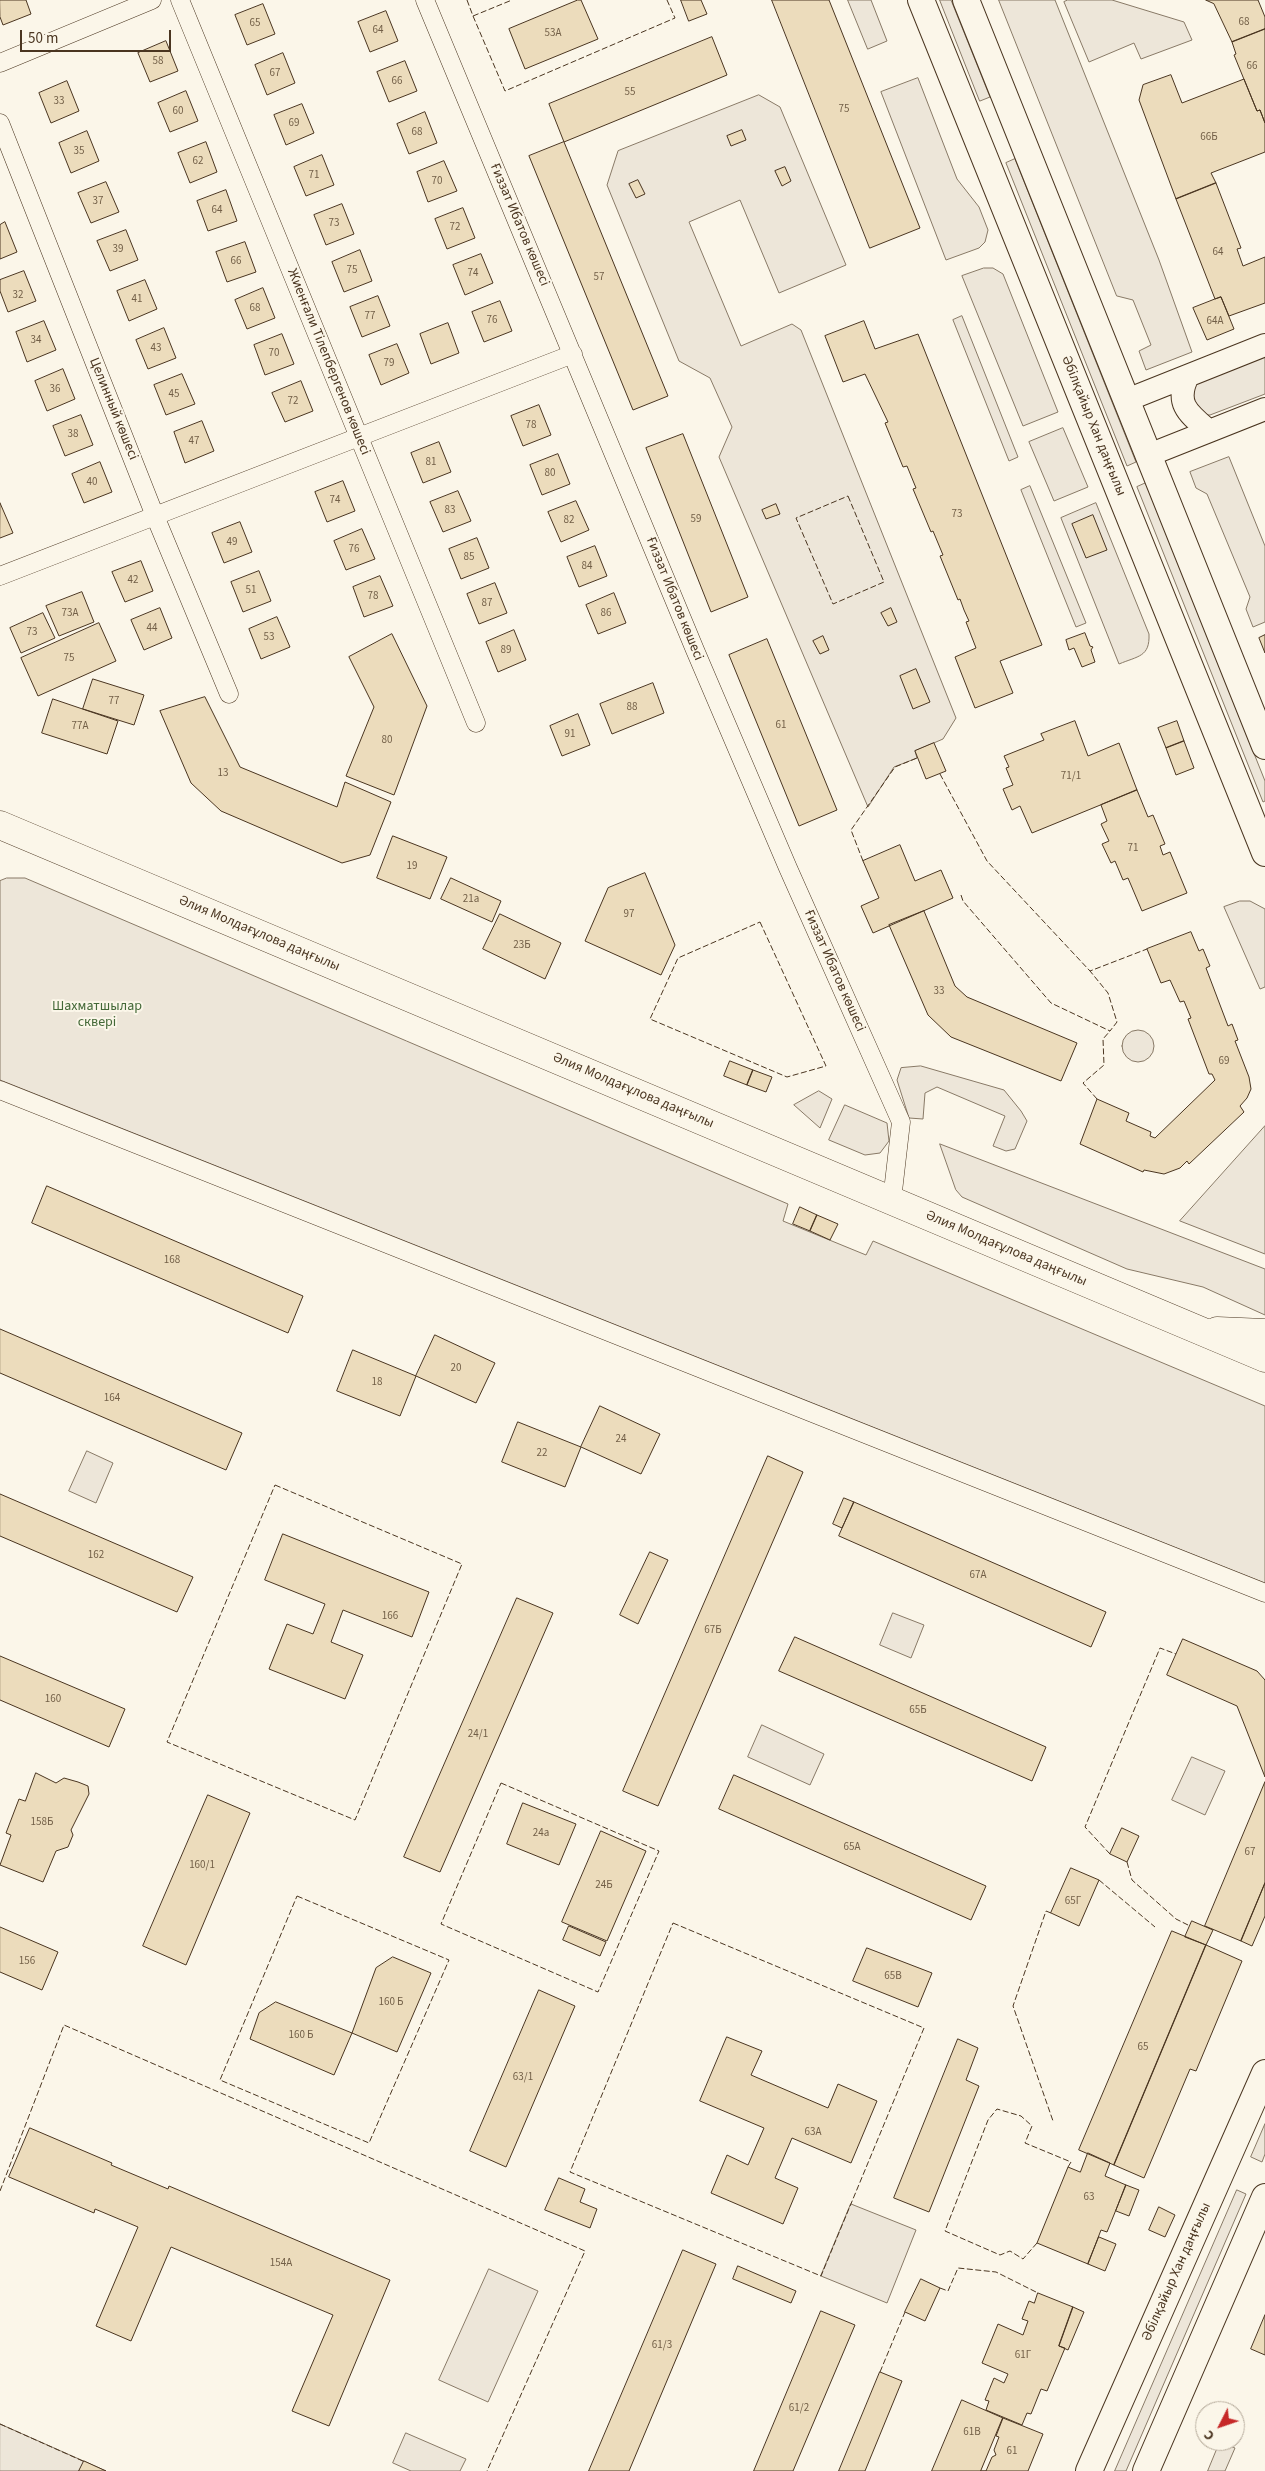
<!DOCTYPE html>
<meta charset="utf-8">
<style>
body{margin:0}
#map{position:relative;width:1265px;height:2471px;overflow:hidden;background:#fbf6e9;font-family:"Source Sans 3",sans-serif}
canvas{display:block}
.north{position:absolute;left:1195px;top:2401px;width:50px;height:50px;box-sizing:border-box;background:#fbf6e9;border:1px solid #b4a999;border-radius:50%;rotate:229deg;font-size:14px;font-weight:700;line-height:20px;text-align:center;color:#4a3520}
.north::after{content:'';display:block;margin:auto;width:18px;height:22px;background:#c62828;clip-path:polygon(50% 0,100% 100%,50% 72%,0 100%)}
.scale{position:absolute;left:20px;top:30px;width:151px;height:22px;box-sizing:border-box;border:2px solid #4a3520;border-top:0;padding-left:6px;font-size:15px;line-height:18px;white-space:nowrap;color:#4a3520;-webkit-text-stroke:4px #fbf6e9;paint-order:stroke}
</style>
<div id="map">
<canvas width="1265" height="2471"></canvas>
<div class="north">С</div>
<div class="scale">50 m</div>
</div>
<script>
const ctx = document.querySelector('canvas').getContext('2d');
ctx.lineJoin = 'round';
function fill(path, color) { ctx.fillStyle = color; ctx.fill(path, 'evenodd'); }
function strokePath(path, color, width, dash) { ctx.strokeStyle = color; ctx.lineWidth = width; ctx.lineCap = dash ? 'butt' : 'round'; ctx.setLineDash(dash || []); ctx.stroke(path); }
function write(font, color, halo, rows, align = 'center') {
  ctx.font = font + ' "Source Sans 3",sans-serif'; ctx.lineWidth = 4; ctx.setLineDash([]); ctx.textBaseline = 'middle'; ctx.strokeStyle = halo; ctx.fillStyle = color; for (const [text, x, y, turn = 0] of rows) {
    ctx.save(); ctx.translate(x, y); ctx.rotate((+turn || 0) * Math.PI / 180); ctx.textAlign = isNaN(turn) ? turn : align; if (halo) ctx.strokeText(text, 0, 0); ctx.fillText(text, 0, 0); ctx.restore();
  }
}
const green = new Path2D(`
 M848,0H871L887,41L868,49Z
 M940,0H951L990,97L980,101Z
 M999,0H1055L1159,260L1192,352L1146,370L1139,351L1151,345L1133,300L1117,296Z
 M1068,0H1112L1184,22L1192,40L1141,59L1134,43L1089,62L1064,2Z
 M918,78L957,179L979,207L988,230L985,242L979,248L946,260L881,92Z
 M759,95L780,107L846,265L779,293L740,200L689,222L741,346L792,324L801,330L956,718L943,739L915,751L917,758L894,767L868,807L719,457L732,427L710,378L679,361L607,185L618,151Z
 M1015,159L1136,462L1127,466L1006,163Z
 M984,268H993L1003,274L1058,412L1023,426L962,276Z
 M962,316L1018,457L1009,461L953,320Z
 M1265,356V394L1210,415H1203L1193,403L1194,387L1198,382Z
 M1063,428L1088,487L1054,501L1029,442Z
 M1229,457L1265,546V622L1253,627L1246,609L1250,597L1207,494L1196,488L1190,472Z
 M1146,483L1265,781V801L1263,802L1137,487Z
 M1030,486L1086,623L1076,627L1021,490Z
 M1096,503L1149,634C1150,657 1138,656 1119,664L1061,518Z
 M7,878H25L788,1204L783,1221L866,1255L873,1241L1265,1406V1583L0,1080V881Z
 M1240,901H1250L1265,909V987L1260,989L1224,907Z
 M1122 1046a16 16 0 1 1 32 0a16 16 0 1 1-32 0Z
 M921,1066L1004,1090L1021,1111L1027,1121L1015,1149L1006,1151L993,1146L1005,1116L937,1087L925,1093L923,1119L909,1118L897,1080L901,1068Z
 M819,1091L832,1099L820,1128L794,1105Z
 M845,1105L887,1123L889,1141L880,1153L865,1155L829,1140Z
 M1265,1126V1254L1180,1221Z
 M940,1144L1265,1269V1315L1203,1287L1127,1269L962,1197L956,1190Z
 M87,1451L113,1463L96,1503L69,1491Z
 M893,1613L924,1625L911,1658L880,1645Z
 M762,1725L824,1754L810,1785L748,1757Z
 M1192,1757L1225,1771L1205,1815L1172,1800Z
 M1265,2124V2154L1262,2162L1251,2157Z
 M1237,2190L1246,2194L1126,2471H1115Z
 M851,2204L916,2230L887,2303L821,2276Z
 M489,2269L538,2291L488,2402L439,2380Z
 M0,2424L106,2471H0Z
 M406,2433L466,2459L460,2471H411L393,2463Z
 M1220,2442L1235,2448L1225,2471H1208Z`);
const building = new Path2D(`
 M0,0H26L31,14L3,25L0,17Z
 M578,0H581L598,39L525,69L509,29Z
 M681,0H701L707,14L689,21Z
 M772,0H829L920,228L870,248Z
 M1206,0H1258L1265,17V29L1232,42L1214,4Z
 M263,4L275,34L247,45L235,15Z
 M386,11L398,41L370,52L358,22Z
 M1265,29V123L1260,110L1257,111L1234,55L1236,54L1232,42Z
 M712,37L727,75L564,142L549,104Z
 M166,41L178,71L150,82L138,53Z
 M283,53L295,83L267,95L255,65Z
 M405,61L417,91L389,102L377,72Z
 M1171,75L1182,103L1244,79L1257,111L1260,110L1265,123V152L1211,173L1216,183L1176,199L1139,100L1143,85Z
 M67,81L79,111L51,123L39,93Z
 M186,91L198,121L170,132L158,103Z
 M302,104L314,133L286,145L274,115Z
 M425,112L437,143L409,154L397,124Z
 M742,130L746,140L731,146L727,136Z
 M87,131L99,161L71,173L59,143Z
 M206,142L217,172L190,183L178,153Z
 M564,142L668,396L633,410L529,156Z
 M322,155L334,185L306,196L294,167Z
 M444,161L457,191L428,202L417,172Z
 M785,167L791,181L782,186L775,171Z
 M638,180L645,194L636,198L629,184Z
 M106,182L119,212L91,223L78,193Z
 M1216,183L1241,248L1237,249L1243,266L1265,257V303L1229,316L1221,297L1215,299L1176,199Z
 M226,190L237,221L208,231L197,201Z
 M342,204L354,234L326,245L314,215Z
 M463,208L475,238L447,249L435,219Z
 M5,222L17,252L0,259V225Z
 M126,230L138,260L110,271L97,241Z
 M245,242L256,272L227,282L216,252Z
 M360,250L372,281L344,292L332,262Z
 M481,254L493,283L465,295L453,265Z
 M24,271L36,301L8,312L0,291V280Z
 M145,280L157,309L129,321L117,291Z
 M263,288L275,318L247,329L235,300Z
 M378,296L390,326L362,337L350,307Z
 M1221,297L1234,329L1207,340L1193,308Z
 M500,301L512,331L484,342L472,312Z
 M44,321L56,350L27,362L16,332Z
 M864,321L875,349L918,334L1042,645L1000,661L1013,693L975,708L955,657L976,648L966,622L969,621L964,610L960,599L958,600L940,556L943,555L933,531L931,532L913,489L916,488L907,466L903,467L885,423L888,422L865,374L843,382L825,336Z
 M448,323L459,353L431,364L420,334Z
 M164,328L176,358L148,369L136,340Z
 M282,334L294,364L265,375L254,345Z
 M397,344L409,373L381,385L369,355Z
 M63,369L75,399L47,411L35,381Z
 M182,374L195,404L166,415L154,385Z
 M301,381L313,411L285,422L272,393Z
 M539,405L551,435L523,446L511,416Z
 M81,415L93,445L65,456L53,426Z
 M202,421L214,451L185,463L174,432Z
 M683,434L748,597L711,612L646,448Z
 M439,442L451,472L423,483L411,453Z
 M558,454L570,484L542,495L530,465Z
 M100,462L112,492L84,503L72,474Z
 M343,481L355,511L327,522L315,492Z
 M458,491L471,521L443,532L430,502Z
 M576,501L589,530L561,542L548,512Z
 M0,503L13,533L0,538Z
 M776,504L780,514L766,519L762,510Z
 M1093,515L1107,550L1086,558L1072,524Z
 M240,522L252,552L224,563L212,533Z
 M362,529L375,559L346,570L334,541Z
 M477,538L489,568L461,579L449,549Z
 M595,546L607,576L579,587L567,557Z
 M141,561L153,591L125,602L112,572Z
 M259,571L271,601L243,612L231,582Z
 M380,576L393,606L364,617L353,587Z
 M495,583L507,613L479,624L467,594Z
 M82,592L94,622L59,636L46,606Z
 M614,593L626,623L598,634L586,605Z
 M160,608L172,638L144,650L131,620Z
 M891,608L897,622L888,626L881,613Z
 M43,613L55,638L21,653L10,628Z
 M277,617L290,647L261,659L249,629Z
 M99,623L116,661L38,696L21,658Z
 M514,630L526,660L498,672L486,642Z
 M1085,633L1090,646L1093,647L1091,650L1095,662L1082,667L1074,648L1069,650L1066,640Z
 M392,634L427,706L394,795L346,776L374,707L349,657Z
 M1265,635V653L1259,638Z
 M823,636L829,650L820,654L813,641Z
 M767,639L837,810L799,826L729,655Z
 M916,669L930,702L913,709L900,676Z
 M93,679L144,695L134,725L83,709Z
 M653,683L664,713L612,734L600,704Z
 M205,697L240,767L337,807L345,782L391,802L370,855L342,863L221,811L191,783L160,711Z
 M53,699L118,721L107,754L42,733Z
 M578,714L590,745L562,756L550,726Z
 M1075,721L1088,756L1119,743L1137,790L1032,833L1020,806L1012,810L1003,789L1013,785L1006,768L1009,767L1004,756L1044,740L1041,734Z
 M1177,721L1184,741L1166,748L1158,728Z
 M1184,741L1194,768L1176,775L1166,748Z
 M934,743L946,771L926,779L915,751Z
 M1137,790L1148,817L1153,815L1165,844L1160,846L1163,855L1170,852L1187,893L1142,911L1128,878L1123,880L1115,861L1111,863L1102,844L1109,841L1101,824L1107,821L1101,805Z
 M393,836L447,857L430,899L377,878Z
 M900,845L915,881L941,870L953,898L873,933L861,906L879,898L863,861Z
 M645,873L675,945L661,975L585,941L608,888Z
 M451,878L501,901L492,922L441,899Z
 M924,911L955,986L967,997L1077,1043L1061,1081L951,1037L928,1015L889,925Z
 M500,914L561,943L545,979L483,949Z
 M1191,932L1199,951L1203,949L1210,966L1206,968L1228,1026L1232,1024L1238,1040L1235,1041L1249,1077L1251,1089L1247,1098L1240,1106L1244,1112L1189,1164L1187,1161L1180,1168L1164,1174L1144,1170L1143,1172L1080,1144L1097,1099L1129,1113L1126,1121L1151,1132L1150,1136L1155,1138L1215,1080L1212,1074H1209L1188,1019L1191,1018L1184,1001L1180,1002L1170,980L1161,983L1147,949Z
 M730,1061L753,1070L747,1085L724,1076Z
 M753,1070L772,1077L766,1092L747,1085Z
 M47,1186L303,1296L288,1333L32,1223Z
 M800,1207L817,1215L810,1231L793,1224Z
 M817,1215L838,1224L830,1240L810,1231Z
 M0,1329L242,1433L226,1470L0,1373Z
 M435,1335L495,1363L476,1403L416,1376Z
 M353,1350L416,1376L400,1416L337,1391Z
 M600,1406L660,1434L641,1474L581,1447Z
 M518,1422L581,1447L565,1487L502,1462Z
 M768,1456L803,1472L658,1806L623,1791Z
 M0,1494L193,1577L177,1612L0,1536Z
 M844,1498L854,1502L842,1528L833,1524Z
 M854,1502L1106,1612L1091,1647L839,1536Z
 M283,1534L429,1592L412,1637L343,1610L331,1642L363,1655L345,1699L269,1669L287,1624L313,1634L325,1604L265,1580Z
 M650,1552L668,1560L638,1624L620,1615Z
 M517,1598L553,1613L440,1872L404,1857Z
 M795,1637L1046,1747L1032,1781L779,1671Z
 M1183,1639L1257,1671L1265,1680V1777L1237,1706L1167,1675Z
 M0,1656L125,1709L109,1747L0,1700Z
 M36,1773L56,1783L64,1778L78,1782L88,1786L89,1794L71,1830L73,1835L68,1847L56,1851L43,1882L0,1865L11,1835L6,1833L19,1799L25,1801Z
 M734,1775L986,1886L971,1920L719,1809Z
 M1265,1782V1883L1241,1941L1205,1926Z
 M208,1795L250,1813L186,1965L143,1946Z
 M523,1803L576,1824L559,1865L507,1844Z
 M1122,1828L1139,1836L1127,1862L1110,1854Z
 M601,1831L646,1851L607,1941L562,1922Z
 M1071,1868L1099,1880L1079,1926L1051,1913Z
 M1265,1883V1916L1252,1946L1241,1941Z
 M1192,1921L1213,1930L1206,1945L1185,1937Z
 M569,1926L606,1942L600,1956L563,1940Z
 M0,1927L58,1952L42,1990L0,1972Z
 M1172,1931L1206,1945L1114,2165L1079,2150Z
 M1206,1945L1242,1961L1196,2071L1190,2069L1144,2178L1114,2165Z
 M867,1948L932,1973L918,2007L853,1981Z
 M393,1957L431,1973L397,2052L352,2033L376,1968Z
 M539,1990L575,2006L506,2167L470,2151Z
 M276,2002L352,2033L334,2075L250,2039L259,2013Z
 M727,2037L762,2051L751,2075L828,2108L838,2084L877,2101L851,2163L792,2138L775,2178L798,2188L783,2224L711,2193L727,2155L748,2165L764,2128L700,2101Z
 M958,2039L978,2048L966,2080L979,2086L929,2212L894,2198Z
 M30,2128L112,2163L111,2165L168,2189L169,2186L390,2280L329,2426L292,2411L333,2315L171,2247L131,2341L96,2326L138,2227L95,2209L94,2213L9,2177Z
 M1088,2153L1110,2163L1105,2176L1126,2185L1107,2232L1101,2230L1088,2264L1037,2243L1068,2167L1080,2172Z
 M559,2178L585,2189L580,2202L597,2209L590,2228L545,2210Z
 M1126,2185L1139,2190L1129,2216L1116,2211Z
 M1159,2207L1175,2215L1165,2237L1149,2230Z
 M1099,2237L1116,2244L1105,2271L1088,2264Z
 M683,2250L716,2264L629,2471H589Z
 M738,2266L796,2291L791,2303L733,2279Z
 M921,2279L940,2288L925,2321L905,2312Z
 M1038,2293L1073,2307L1059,2346L1065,2348L1047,2391L1041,2389L1031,2414L1027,2413L1022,2425L986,2410L989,2401L985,2400L994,2378L1004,2383L1008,2374L982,2363L998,2324L1023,2335L1028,2321L1022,2319L1029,2301L1034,2303Z
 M1073,2307L1084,2312L1068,2350L1059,2346Z
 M821,2311L855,2325L793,2471H754Z
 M1265,2315V2355L1251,2349Z
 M880,2372L902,2381L865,2471H839Z
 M962,2400L1003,2418L996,2436L999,2437L994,2450L996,2455L992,2457L986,2471H932Z
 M1003,2418L1043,2434L1028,2471H981Z
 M84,2461L106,2471H79Z`);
const minor = new Path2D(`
 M180,0L476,723
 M425,0L695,650L788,868L901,1122L892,1200
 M0,63L152,0
 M0,123L155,516L229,694
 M0,576L573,354
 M0,1090L1265,1593`);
const tertiary = new Path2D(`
 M1188,376C1174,404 1189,414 1209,431
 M1127,400L1265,345
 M1149,455L1265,409`);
const secondary = new Path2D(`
 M921,0L1265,853
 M966,0L1265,746
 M1089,2471L1265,2073
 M1146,2471L1265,2197`);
const primary = new Path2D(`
 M0,825L1265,1358
 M1217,1331L1265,1333`);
const fence = new Path2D(`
 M467,0L473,16L512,0
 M473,16L505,91L675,18L667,0
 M848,496L884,582L833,604L796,518Z
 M940,774L987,861L1090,971L1147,949
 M863,861L851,830L895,767L917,758
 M961,895L963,901L1051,1003L1110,1031L1117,1022L1108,993L1090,971
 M760,922L826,1066L787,1077L650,1019L678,958Z
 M1097,1099L1083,1083L1104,1065L1103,1039L1110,1031
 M275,1485L462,1564L355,1820L167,1742Z
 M501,1783L659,1851L598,1992L441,1924Z
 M1110,1854L1085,1827L1160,1648L1176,1654
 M1127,1862L1132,1880L1176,1919L1190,1926
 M1099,1880L1155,1927
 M297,1896L449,1960L369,2143L220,2080Z
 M1051,1913L1046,1911L1013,2006L1053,2121
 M673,1923L924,2028L821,2276L570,2172Z
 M0,2191L64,2025L585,2251L487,2471
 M1037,2243L1023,2259L1010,2251L1000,2255L945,2231L988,2120L997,2109L1021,2116L1032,2126L1025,2143L1071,2162L1068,2167
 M940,2288L948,2291L958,2268L996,2272L1038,2293
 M880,2372L905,2312
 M0,2424L85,2462`);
const numberNames = [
 ["68",1244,23],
 ["65",255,24],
 ["64",378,31],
 ["53А",553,34],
 ["58",158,62],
 ["66",1252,67],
 ["67",275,74],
 ["66",397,82],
 ["55",630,93],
 ["33",59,102],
 ["75",844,110],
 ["60",178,112],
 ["69",294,124],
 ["68",417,133],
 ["66Б",1209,138],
 ["35",79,152],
 ["62",198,162],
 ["71",314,176],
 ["70",437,182],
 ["37",98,202],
 ["64",217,211],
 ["73",334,224],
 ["72",455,228],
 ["39",118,250],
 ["64",1218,253],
 ["66",236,262],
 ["75",352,271],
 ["74",473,274],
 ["57",599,278],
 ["32",18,296],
 ["41",137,300],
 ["68",255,309],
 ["77",370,317],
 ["76",492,321],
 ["64А",1215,322],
 ["34",36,341],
 ["43",156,349],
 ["70",274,354],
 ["79",389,364],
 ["36",55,390],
 ["45",174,395],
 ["72",293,402],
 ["78",531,426],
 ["38",73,435],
 ["47",194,442],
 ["81",431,463],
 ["80",550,474],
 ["40",92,483],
 ["74",335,501],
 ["83",450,511],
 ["73",957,515],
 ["59",696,520],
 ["82",569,521],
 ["49",232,543],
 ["76",354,550],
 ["85",469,558],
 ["84",587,567],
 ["42",133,581],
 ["51",251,591],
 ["78",373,597],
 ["87",487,604],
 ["73А",70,614],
 ["86",606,614],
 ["44",152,629],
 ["73",32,633],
 ["53",269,638],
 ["89",506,651],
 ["75",69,659],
 ["77",114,702],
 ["88",632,708],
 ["61",781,726],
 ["77А",80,727],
 ["91",570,735],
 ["80",387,741],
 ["13",223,774],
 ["71/1",1071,777],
 ["71",1133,849],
 ["19",412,867],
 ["21а",471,900],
 ["97",629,915],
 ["23Б",522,946],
 ["33",939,992],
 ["69",1224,1062],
 ["168",172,1261],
 ["20",456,1369],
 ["18",377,1383],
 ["164",112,1399],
 ["24",621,1440],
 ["22",542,1454],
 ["162",96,1556],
 ["67А",978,1576],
 ["166",390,1617],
 ["67Б",713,1631],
 ["160",53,1700],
 ["65Б",918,1711],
 ["24/1",478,1735],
 ["158Б",42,1823],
 ["24а",541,1834],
 ["65А",852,1848],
 ["67",1250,1853],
 ["160/1",202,1866],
 ["24Б",604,1886],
 ["65Г",1073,1902],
 ["156",27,1962],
 ["65В",893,1977],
 ["160 Б",391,2003],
 ["160 Б",301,2036],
 ["65",1143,2048],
 ["63/1",523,2078],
 ["63А",813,2133],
 ["63",1089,2198],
 ["154А",281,2264],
 ["61/3",662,2346],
 ["61Г",1023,2356],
 ["61/2",799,2409],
 ["61В",972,2433],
 ["61",1012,2452]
];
const streetNames = [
 ["Ғиззат Ибатов көшесі",519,225,67],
 ["Жиенғали Тілепбергенов көшесі",328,362,68],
 ["Целинный көшесі",113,409,68],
 ["Әбілқайыр Хан даңғылы",1093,426,68],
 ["Ғиззат Ибатов көшесі",674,599,68],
 ["Әлия Молдағұлова даңғылы",259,934,23],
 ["Ғиззат Ибатов көшесі",834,971,66],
 ["Әлия Молдағұлова даңғылы",633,1091,23],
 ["Әлия Молдағұлова даңғылы",1006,1249,23],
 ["Әбілқайыр Хан даңғылы",1177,2272,-66]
];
const parkNames = [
 ["Шахматшылар",97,1007],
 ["сквері",97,1023]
];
fill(green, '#ede6d9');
strokePath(green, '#887966', 1);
fill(building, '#ecdcbc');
strokePath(building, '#4a3520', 1);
strokePath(minor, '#4a3520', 19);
strokePath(tertiary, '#4a3520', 24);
strokePath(secondary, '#4a3520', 28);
strokePath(primary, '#4a3520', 29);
strokePath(minor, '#fbf6e9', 18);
strokePath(tertiary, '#fbf6e9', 22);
strokePath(secondary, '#fbf6e9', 26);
strokePath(primary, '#fbf6e9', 28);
strokePath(fence, '#4a3520', 1, [6, 2.5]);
write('11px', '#725f47', null, numberNames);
write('14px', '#4a3520', '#fbf6e9', streetNames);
write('14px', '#436837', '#fbf6e9', parkNames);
</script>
